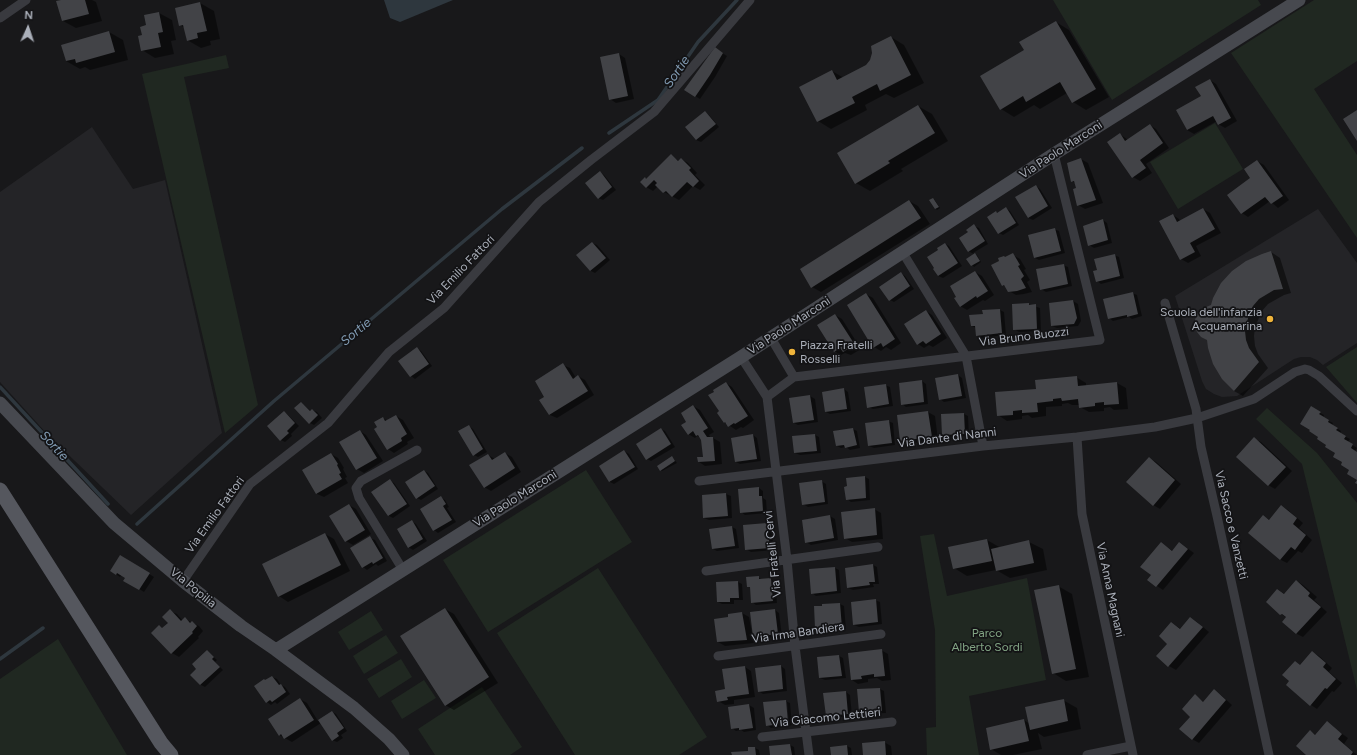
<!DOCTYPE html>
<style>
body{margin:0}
#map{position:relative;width:1357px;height:755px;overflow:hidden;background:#18181a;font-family:Figtree,sans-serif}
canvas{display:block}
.north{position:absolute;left:8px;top:8px;width:40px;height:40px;-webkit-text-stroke:3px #131315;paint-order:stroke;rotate:3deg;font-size:11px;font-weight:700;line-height:16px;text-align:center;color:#aaafb9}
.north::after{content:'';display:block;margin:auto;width:14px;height:18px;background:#aaafb9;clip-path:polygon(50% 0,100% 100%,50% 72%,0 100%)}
</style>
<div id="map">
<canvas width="1357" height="755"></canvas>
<div class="north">N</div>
</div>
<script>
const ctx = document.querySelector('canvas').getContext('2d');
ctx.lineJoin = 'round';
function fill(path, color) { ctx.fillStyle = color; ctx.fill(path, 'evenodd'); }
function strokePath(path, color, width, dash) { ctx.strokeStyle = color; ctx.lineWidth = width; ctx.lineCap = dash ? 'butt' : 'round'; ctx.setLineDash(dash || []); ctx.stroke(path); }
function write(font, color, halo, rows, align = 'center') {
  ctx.font = font + ' Figtree,sans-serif'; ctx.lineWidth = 3.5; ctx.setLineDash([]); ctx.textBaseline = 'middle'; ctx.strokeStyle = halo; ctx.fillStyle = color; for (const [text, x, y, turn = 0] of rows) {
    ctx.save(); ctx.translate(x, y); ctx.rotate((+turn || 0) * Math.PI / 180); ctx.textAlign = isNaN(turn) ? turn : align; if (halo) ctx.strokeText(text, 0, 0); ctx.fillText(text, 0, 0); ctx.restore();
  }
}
const built = new Path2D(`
 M92,127L133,189L165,180L222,433L131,515L48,435L0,382V192Z
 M1318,209L1357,263V343L1323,365L1317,360L1310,357H1301L1294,359L1237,396L1222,397L1214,394L1206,389L1202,381L1175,296Z`);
const green = new Path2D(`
 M1053,0H1258L1261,5L1112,100Z
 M1314,0H1357V61L1314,89L1357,155V238L1231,53Z
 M226,55L229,68L184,77L258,405L225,433L142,74Z
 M1215,123L1243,169L1178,209L1150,162Z
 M1357,347V403L1326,367Z
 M1267,408L1317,453L1357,503V690L1302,464L1256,419Z
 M586,470L632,542L488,632L443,560Z
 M934,534L947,596L1027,578L1046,680L969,696L979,755H927L926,728L936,727L935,630L920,536Z
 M598,568L707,737L679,755H575L497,633Z
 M371,611L383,630L349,650L338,632Z
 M386,635L398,653L364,674L353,656Z
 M58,639L127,755H0V679Z
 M401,659L412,677L379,698L367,679Z
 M424,680L436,698L402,719L391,701Z
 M482,687L522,747L510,755H435L418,729Z`);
const water = new Path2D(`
 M384,0H453L400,22L390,18Z`);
const shadow = new Path2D(`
 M64,0H92L96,2L102,21L76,28L63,21Z
 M200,3L214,11L220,39L210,41L211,45L201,48L187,40L185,28L180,25Z
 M159,13L172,20L176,40L171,41L174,54L155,58L142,50L143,36L148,26Z
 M1056,22L1069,30L1109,97L1086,110L1073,102L1067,93L1040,109L1034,105L1014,117L1001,109L1026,51Z
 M109,32L123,40L128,60L90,70L85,67L80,69L66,61Z
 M891,37L904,45L924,83L894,98L886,94L865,105L867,110L831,129L818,121L832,71L844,78L867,66Z
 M719,51L727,56L715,77L700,99L695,96Z
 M619,54L625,58L634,99L616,103L610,99Z
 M1210,80L1216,84L1237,121L1225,128L1218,124L1217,121L1194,134L1187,130L1177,110L1202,96Z
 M918,106L932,114L948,141L901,169L903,171L870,191L856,183Z
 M705,112L709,115L719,127L701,142L696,140Z
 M1150,125L1156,129L1169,148L1146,164L1152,173L1140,181L1133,177L1120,134L1128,140Z
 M671,156L679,161L681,159L688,163L697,173L695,175L705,185L700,190L693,186L679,200L664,192L658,186L653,191L646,187L647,180Z
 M1081,159L1088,163L1103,203L1085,209L1078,205L1077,189L1075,183L1072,181Z
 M1257,161L1264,165L1289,200L1278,208L1270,201L1248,217L1242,213Z
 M600,172L604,175L616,190L603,200L598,198Z
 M1036,186L1040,189L1052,208L1033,220L1028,218Z
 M934,199L940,208L937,210L935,208Z
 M909,201L918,206L930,224L821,292L812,287Z
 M1006,208L1010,211L1019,225L1003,235L999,233L996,212L998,213Z
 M1203,209L1210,213L1221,233L1196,246L1201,256L1188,263L1181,259L1173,215L1179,219L1181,222Z
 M1103,220L1107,223L1112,243L1094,248L1089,245Z
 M974,226L979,228L988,244L973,253L977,255L981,262L974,267L967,259L974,254L968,251L969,232Z
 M1054,229L1059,231L1065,253L1039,260L1035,258Z
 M592,243L597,245L610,260L595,273L591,271L578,256Z
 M945,244L949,246L962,266L943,278L938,276L939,250Z
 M1271,252L1280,258L1291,293L1284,295L1268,304L1262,311L1255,327L1254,336L1255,346L1258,354L1268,368L1243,396L1234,391L1211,306Z
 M1013,255L1020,259L1026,269L1024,270L1030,280L1027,282L1032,292L1024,294L1016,295L1009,291L1007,287L1003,285L1000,261Z
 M1114,255L1119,257L1124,278L1101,284L1097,281Z
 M1063,265L1068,267L1072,286L1046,292L1041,289Z
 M975,272L982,276L994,295L985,301L983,300L967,310L960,306Z
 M901,273L905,276L914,289L894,302L890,300Z
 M1132,293L1137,295L1142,316L1132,319L1129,317L1113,321L1109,318Z
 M866,294L873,298L901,343L891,350L886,347L881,351L874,347Z
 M1073,301L1078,304L1081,321L1078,326L1057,328L1052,326L1050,304Z
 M1028,304L1040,308L1041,331L1019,332L1014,329Z
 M1000,310L1004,312L1006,335L981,338L977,335L976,328L972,326L984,314Z
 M926,311L932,315L947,338L933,347L929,345L924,348L918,344Z
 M835,315L842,319L861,349L851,355L845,353L841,355L834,351Z
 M417,348L421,351L432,366L415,379L411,376Z
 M563,365L570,368L576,378L578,376L585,380L594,395L557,418L550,415L541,400L546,397Z
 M958,375L962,378L966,398L944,402L940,399Z
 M1076,377L1086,383V386L1117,383L1126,388L1128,409L1114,410L1110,407L1104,408V411L1089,412L1080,407V405H1072L1068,403L1062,404V406L1046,407V416L1032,418L1028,415L1022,416V419L1007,421L998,415L1037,390Z
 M922,381L926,384L928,404L906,407L902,404Z
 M726,383L732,387L754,420L743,428L741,427L736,430L724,422L720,412Z
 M885,385L890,387L893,406L873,409L868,407Z
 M844,389L848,392L851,411L830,414L826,412Z
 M810,396L815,399L818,422L798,425L794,423L790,399Z
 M301,403L311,411L312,410L317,412L322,418L314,425L310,423Z
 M693,406L700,410L714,432L709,435L711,438H713L720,442L722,464L705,466L699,462L704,458L701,438L697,436L695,438L688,434Z
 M1311,408L1324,415L1323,418L1333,423L1332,425L1341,431L1340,434L1350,439L1348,442L1357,448L1355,451L1357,453V479L1337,453L1319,437Z
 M284,412L288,415L299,426L291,434L292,436L285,442L281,440Z
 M928,412L935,416L938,440L908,444L901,440Z
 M964,414L968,416L969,436L947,437L943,434Z
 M396,416L403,420L414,438L407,442L408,444L394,453L388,449L378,427L383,418L388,421Z
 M888,421L893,423L895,445L874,448L869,446Z
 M469,426L473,429L487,452L478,457L474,455Z
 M661,429L665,431L675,447L651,461L647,459Z
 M853,429L857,431L860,448L850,450L846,447L841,448L837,446Z
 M360,431L366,435L383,461L364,473L357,469L340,443Z
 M753,435L757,438L761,461L740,464L736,462Z
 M815,435L819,437L821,453L800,455L795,453Z
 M1254,439L1261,442L1292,471L1275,489L1268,485Z
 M624,451L629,454L638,469L614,484L610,482L600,466Z
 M505,453L512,457L521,472L491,491L484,487L488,455L495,459Z
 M331,454L338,458L344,468L343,469L347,477L345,478L348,483L324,497L317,494L303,471Z
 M672,457L677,463L662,471L661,470Z
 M1149,458L1156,462L1181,484L1160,509L1153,505Z
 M424,471L428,473L438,489L421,500L417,498Z
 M865,477L869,479L870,500L851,502L847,499L848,487L847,479Z
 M390,480L394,483L410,506L393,518L389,516L373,492Z
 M821,481L826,484L828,504L808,507L803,504Z
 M759,488L763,491V498L766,500L767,513L745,515L741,512Z
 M726,494L731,496L732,518L709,520L704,518L703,496Z
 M441,497L445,500L449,507L447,508L456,522L438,533L434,530Z
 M349,505L356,509L371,534L353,545L346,541Z
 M1282,506L1288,510L1303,523L1299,528L1312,540L1302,553L1298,551L1287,563L1281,560L1249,533L1263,516L1270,520Z
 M874,509L881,513L883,539L852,542L845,538Z
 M830,516L835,519L838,540L811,545L806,542L803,521Z
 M412,521L416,524L427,541L413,550L408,547Z
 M767,524L771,526L774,550L751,552L746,549Z
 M732,527L736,529L739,548L717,551L713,549Z
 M325,534L334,539L350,571L288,602L279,596Z
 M370,538L375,540L387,561L378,566L376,564L367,570L363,567Z
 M987,540L1001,548L1029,542L1043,549L1047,570L1010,578L996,570L967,576L954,568Z
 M1161,543L1173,551L1180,543L1194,553L1163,590L1148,580L1152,575Z
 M121,556L154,577L144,592L125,580L127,577L122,574L120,577L111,571Z
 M873,565L877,567L879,584H873L874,587L853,590L848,588Z
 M835,568L839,570L841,593L816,596L812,593Z
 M758,577L763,580L771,579L775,581L777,603L756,605L752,602L751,588L748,586Z
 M1297,581L1303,585L1317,597L1314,600L1327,612L1303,637L1297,634L1283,622L1287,618L1281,614L1278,590L1285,594Z
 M738,582L742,584L743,600H734V604H722L718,602L717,583Z
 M1058,586L1072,594L1089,677L1066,681L1053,673Z
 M875,600L880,602L882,624L859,627L854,625Z
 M840,604L844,606L846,629L820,630L816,628Z
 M445,609L454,614L498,683L454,710L445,705Z
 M775,610L779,613L782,636L759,639L754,636Z
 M170,611L177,614L183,621L185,619L199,626L203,631L198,637L199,638L179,657L172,653L152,633L159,626L163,629L169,623Z
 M742,613L749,617L754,643L725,646L718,642Z
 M1191,618L1197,622L1209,632L1176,670L1169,666L1157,656L1168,644L1172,623L1181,629Z
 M881,650L888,654L891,680L882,681L877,678L868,679V682L858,684L852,680Z
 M207,651L217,660L215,662L223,670L205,687L201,685L192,675L198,669Z
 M1312,652L1319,656L1332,668L1329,672L1342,683L1334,692L1332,691L1317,709L1311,705L1301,665Z
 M839,656L843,658L846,678L825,680L820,678L818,658Z
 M781,666L785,669L787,691L763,694L758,691Z
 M745,667L751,671L755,697L734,700V704L725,705L718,701Z
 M272,677L277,679L281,685L285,687L290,694L277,704L275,702L271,705L267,702L256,686Z
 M880,689L884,691L886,713L864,714L860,712L858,690Z
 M1214,691L1221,695L1232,705L1199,743L1192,739V716L1195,696L1204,702Z
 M846,692L850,695L852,716L831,718L827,715Z
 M300,699L307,703L318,721L332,712L336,714L347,731L341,735L343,738L337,742L332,740L321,723L292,742L279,735Z
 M1063,700L1077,708L1081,729L1044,737L1038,733L1042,749L1013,755H1001L991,749L1024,720L1030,724Z
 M785,701L790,703L792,725L789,726L787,702H785L787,726L771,728L767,725Z
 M749,705L754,708L756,730L744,732L741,730L736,731L732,728L729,708Z
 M1327,723L1348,738L1344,744L1357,755H1308L1310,731L1316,735Z
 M884,742L891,746L892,755H864Z
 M790,745L794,747L795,755H771Z
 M847,746L851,748L852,755H832Z
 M755,748L759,750L760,755H733L750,751Z`);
const stream = new Path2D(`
 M609,133L658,100L698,42L737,0
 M0,387L108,504
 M137,524L274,401L502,209L582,148
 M0,659L43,628`);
const building = new Path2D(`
 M61,0H85L89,14L62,21L56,1Z
 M200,2L207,31L197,33L198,38L187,41L183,25L179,26L175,8Z
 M159,12L163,32L158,33L161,47L141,51L138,36L142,35L140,27L146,25L144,15Z
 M1056,21L1096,89L1072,103L1060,82L1026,102L1023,96L1000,110L980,76L1024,50L1019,42Z
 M109,31L115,52L76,63L75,59L66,61L61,45Z
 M891,36L911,75L880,91L877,84L852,97L855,103L817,122L799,87L832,70L837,80L866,65L870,60L872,53L871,46Z
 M715,47L723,53L710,75L695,97L684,90Z
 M619,53L628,96L609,100L600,57Z
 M1210,79L1231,118L1218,125L1213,116L1187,130L1176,110L1201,96L1195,87Z
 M918,105L935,133L888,161L890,163L855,184L837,153Z
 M1357,110V141L1343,119Z
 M705,111L716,124L696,140L685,127Z
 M1150,124L1163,143L1140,160L1146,168L1132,178L1107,142L1120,133L1125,141Z
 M671,154L678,161L681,158L691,168L689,170L699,181L693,187L687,182L672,197L666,191L663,193L655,185L657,183L654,180L646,188L640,182L645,177L646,179Z
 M1081,158L1096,200L1077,206L1073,189L1076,188L1074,181L1071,182L1067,163Z
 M1257,160L1283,196L1271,204L1265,197L1241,214L1227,195L1250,178L1244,169Z
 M600,171L612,187L598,199L585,183Z
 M1036,185L1048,206L1028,218L1015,197Z
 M933,198L939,207L935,209L929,200Z
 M909,200L921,218L811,288L800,269Z
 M1006,207L1016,223L998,234L987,217L996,211L997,213Z
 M1203,208L1215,229L1190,243L1195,252L1180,260L1159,221L1173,214L1177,222Z
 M1103,219L1108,240L1088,246L1083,226Z
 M974,224L985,241L968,252L959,238L968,232L966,230Z
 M1055,228L1061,251L1034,258L1028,235Z
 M592,242L606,258L590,271L576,255Z
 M945,243L958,263L938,276L933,269L934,268L927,257L938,250L937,248Z
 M1271,251L1283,289L1274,290L1259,299L1253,306L1249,314L1245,331L1246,340L1249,348L1259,362L1234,391L1222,379L1213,364L1208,348L1207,340L1201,337L1197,332L1195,326V320L1197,314L1201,309L1211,305L1213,298L1221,283L1232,271L1246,261L1262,254Z
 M975,253L980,261L971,266L966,259Z
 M1013,253L1020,265L1018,266L1024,276L1021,279L1026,288L1017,291L1008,292L1004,285L1002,286L991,265L999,261L998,258L1004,256L1005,257Z
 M1115,254L1120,276L1096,282L1093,271L1097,270L1094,259Z
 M1064,264L1068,284L1040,290L1036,269Z
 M975,271L988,291L977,298L976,296L960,307L954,298L956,297L950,286Z
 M901,272L910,286L889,301L879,287Z
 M1133,292L1138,314L1127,317V315L1108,319L1103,299Z
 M866,293L895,339L883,347L881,343L873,348L847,305Z
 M1073,300L1077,318L1074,324L1051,326L1049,303Z
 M1029,303V305L1036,304L1037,329L1013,330L1012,304Z
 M1000,309L1002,333L976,336L975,326H971L969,315L983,314L982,310Z
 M926,310L941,334L926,344L923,341L917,345L904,324Z
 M835,314L855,345L843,352L840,348L834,352L817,325Z
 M417,347L429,364L410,377L398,361Z
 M563,363L573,379L578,375L588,391L549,415L539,400L544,397L535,381Z
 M958,374L962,396L939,400L935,378Z
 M1077,376L1078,386L1117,382L1119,404L1104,405V402L1095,403V406L1079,408L1078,399L1062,401L1061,398L1053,399V401L1037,403L1038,412L1022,413V410L1013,411V415L997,416L995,392L1036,389L1035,380Z
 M922,380L924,402L901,405L899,383Z
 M726,382L748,416L735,424L734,423L728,427L725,422L724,423L717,413L719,411L708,395L714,392L713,390Z
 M886,384L889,404L867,408L864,387Z
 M844,388L847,409L825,412L822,392Z
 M810,395L814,420L793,423L789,398Z
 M301,402L310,411L312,409L318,415L309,424L294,408Z
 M693,405L708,428L703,431L707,437H713L715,461L698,462L697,457H703L701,440L698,435L696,436L693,431L688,435L681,425L686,422L681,413Z
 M1311,406L1321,412L1319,414L1329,420L1328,422L1338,428L1336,430L1346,436L1344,439L1353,444L1351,448L1357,452V484L1355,483L1357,480L1347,474L1349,470L1341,465L1342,462L1333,457L1335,453L1325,447L1326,445L1317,439L1318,437L1309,431L1310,430L1300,424Z
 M284,411L295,423L287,431L289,433L280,441L267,426Z
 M928,411L932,437L900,441L897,415Z
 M964,413L965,434L942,435L941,414Z
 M396,415L407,434L401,438L402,441L387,450L374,429L377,427L374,422L383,417L385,421Z
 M889,420L892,443L868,446L865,423Z
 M469,425L483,449L473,456L458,431Z
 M661,428L671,444L646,460L636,444Z
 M853,428L857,445L845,448L844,445L836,446L833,431Z
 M360,430L377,458L356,470L339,442Z
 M753,434L757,459L735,462L731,438Z
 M815,434L817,451L794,453L792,436Z
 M1254,437L1286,467L1268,486L1236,457Z
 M624,450L635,467L609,482L599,466Z
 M505,452L515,468L484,488L469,465L488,454L492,460Z
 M331,453L338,464L337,465L341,473L339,474L342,479L316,494L302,470Z
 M672,456L675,461L660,471L657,466Z
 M1149,457L1175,480L1153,506L1126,482Z
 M424,470L435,486L416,499L405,482Z
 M865,476L866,498L846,500L844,487L847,486L846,478Z
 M390,479L407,504L388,516L371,492Z
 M822,480L825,502L802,505L799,483Z
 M759,487V496H762L763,511L740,513L738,489Z
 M726,493L728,516L703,518L702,495Z
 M441,496L446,504L443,506L452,520L433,531L420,509Z
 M349,504L365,530L345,542L329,516Z
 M1281,505L1297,518L1293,524L1306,535L1295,550L1291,547L1280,560L1248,533L1263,515L1269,520Z
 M875,508L877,535L844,539L841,512Z
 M830,515L834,538L805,543L802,520Z
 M412,520L423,539L408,548L397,529Z
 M767,523L770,548L745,550L743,525Z
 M732,526L735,546L712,549L709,529Z
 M325,533L341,565L278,597L262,564Z
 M370,536L383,558L373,564L372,562L362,568L350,548Z
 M987,539L992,561L953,569L948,547Z
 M1029,540L1034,563L996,571L991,549Z
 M1161,542L1172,551L1179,542L1188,549L1156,587L1147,580L1151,575L1140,567Z
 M120,555L150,573L139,590L123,581L125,578L117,573L116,575L110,571Z
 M873,564L875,582H869L870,585L847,588L845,568Z
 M835,567L837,591L811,594L809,569Z
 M759,576V579L771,578L773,601L751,603L750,587H747L746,577Z
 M1296,580L1310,593L1308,596L1321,607L1296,634L1282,622L1286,617L1282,614L1280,615L1266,602L1277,589L1284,594Z
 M738,581L739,598H730V602H717L716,582Z
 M1059,585L1076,669L1052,674L1034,590Z
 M876,599L878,622L853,625L851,602Z
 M840,603L842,628H815L814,606H822V604Z
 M445,608L489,677L445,706L400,636Z
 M170,609L181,621L185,617L190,623L192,621L197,626L192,632L193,633L171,654L151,633L159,625L162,628L168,623L162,617Z
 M775,609L778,634L753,637L750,612Z
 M742,612L747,640L717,642L714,619L728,617V614Z
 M1190,617L1203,627L1168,667L1156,656L1167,644L1159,636L1171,622L1180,629Z
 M882,649L885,676L874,677V674L861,676L862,679L851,680L848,653Z
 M207,650L214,657L212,659L220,667L200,685L190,675L196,669L192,664Z
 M1312,651L1326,663L1323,667L1336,679L1327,689L1325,688L1310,706L1286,685L1289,681L1282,675L1295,661L1300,665Z
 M839,655L842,676L819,678L817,657Z
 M781,665L783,689L758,692L755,668Z
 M745,666L749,694L727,697L728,700L717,702L715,691L725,689L722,669Z
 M272,676L279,685L281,684L286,692L272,702L270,700L266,703L254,686L264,679L265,680Z
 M880,688L882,711L859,712L857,689Z
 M1214,689L1226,700L1192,740L1179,729L1190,717L1182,709L1195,694L1203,702Z
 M846,691L848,714L826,716L823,693Z
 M300,698L314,720L284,739L281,734L279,736L268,719Z
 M1064,699L1068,721L1030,730L1025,707Z
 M786,700L788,723L766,726L763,702Z
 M749,704L753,728L739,730V728L731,729L728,707Z
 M332,711L344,728L337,733L339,736L332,741L318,720Z
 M1024,719L1029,741L990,750L986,728Z
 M1327,721L1342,734L1338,739L1353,752L1351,755H1306L1296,746L1310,730L1315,735Z
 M885,741L886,755H863L862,743Z
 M790,744L792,755H770L769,746Z
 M847,745L848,755H831L830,747Z
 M748,747H755L756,755H732L731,752L748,751Z`);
const street = new Path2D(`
 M0,18L26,0
 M903,253L966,356L983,446
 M1165,303L1196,409L1201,447L1217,516L1269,755
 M771,338L794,377
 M741,357L767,397L787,560L795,646L809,755
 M767,397L794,377L1100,340L1054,154
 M1077,437L1082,514L1133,755
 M699,481L983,446L1077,437L1155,427L1197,418L1254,399L1295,372L1305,369L1309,370L1319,376L1357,411
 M403,570L359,498L356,488L361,481L417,450
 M706,571L878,547
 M183,581L250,484L328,423L389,352L444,308L539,202L591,160L654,112L750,0
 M718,656L881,634
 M762,737L892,722
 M1087,755L1131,746`);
const secondary = new Path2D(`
 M0,403L114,523L183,581L241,626L276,650L354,708L389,739L403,755
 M276,650L741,357L1054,154L1299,0`);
const primary = new Path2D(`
 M0,490L161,743L171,755`);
const markers = [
 [1270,319,4,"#efb43b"],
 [792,352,4,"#efb43b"]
];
const streetNames = [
 ["Via Paolo Marconi",1061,150,-33],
 ["Via Emilio Fattori",461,270,-46],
 ["Via Paolo Marconi",789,326,-33],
 ["Via Bruno Buozzi",1024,337,-7],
 ["Via Dante di Nanni",947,438,-7],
 ["Via Paolo Marconi",515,499,-32],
 ["Via Emilio Fattori",215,515,-54],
 ["Via Sacco e Vanzetti",1231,525,77],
 ["Via Fratelli Cervi",773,554,-96],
 ["Via Popilia",193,588,39],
 ["Via Anna Magnani",1110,590,78],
 ["Via Irma Bandiera",798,633,-8],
 ["Via Giacomo Lettieri",826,718,-6]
];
const poiNames = [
 ["Scuola dell'infanzia",1262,312],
 ["Acquamarina",1262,326],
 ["Piazza Fratelli",800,345,"left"],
 ["Rosselli",800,359,"left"]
];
const parkNames = [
 ["Parco",987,633],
 ["Alberto Sordi",987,647]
];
const waterNames = [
 ["Sortie",677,72,-56],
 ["Sortie",356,332,-40],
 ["Sortie",54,446,47]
];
fill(built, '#242427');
fill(green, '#202821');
fill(water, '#2e373e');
fill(shadow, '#0007');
strokePath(stream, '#2e373e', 3.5);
fill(building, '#424347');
strokePath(street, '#393a3f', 9);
strokePath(secondary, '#47494f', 13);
strokePath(primary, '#55575e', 15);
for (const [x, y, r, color] of markers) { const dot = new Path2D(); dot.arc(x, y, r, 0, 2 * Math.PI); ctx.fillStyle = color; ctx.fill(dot); strokePath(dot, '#131315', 1.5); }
write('12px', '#aaafb9', '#131315', streetNames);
write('12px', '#aaafb9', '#131315', poiNames, 'right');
write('12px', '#82a484', '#131315', parkNames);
write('italic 13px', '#829cb4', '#131315', waterNames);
</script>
